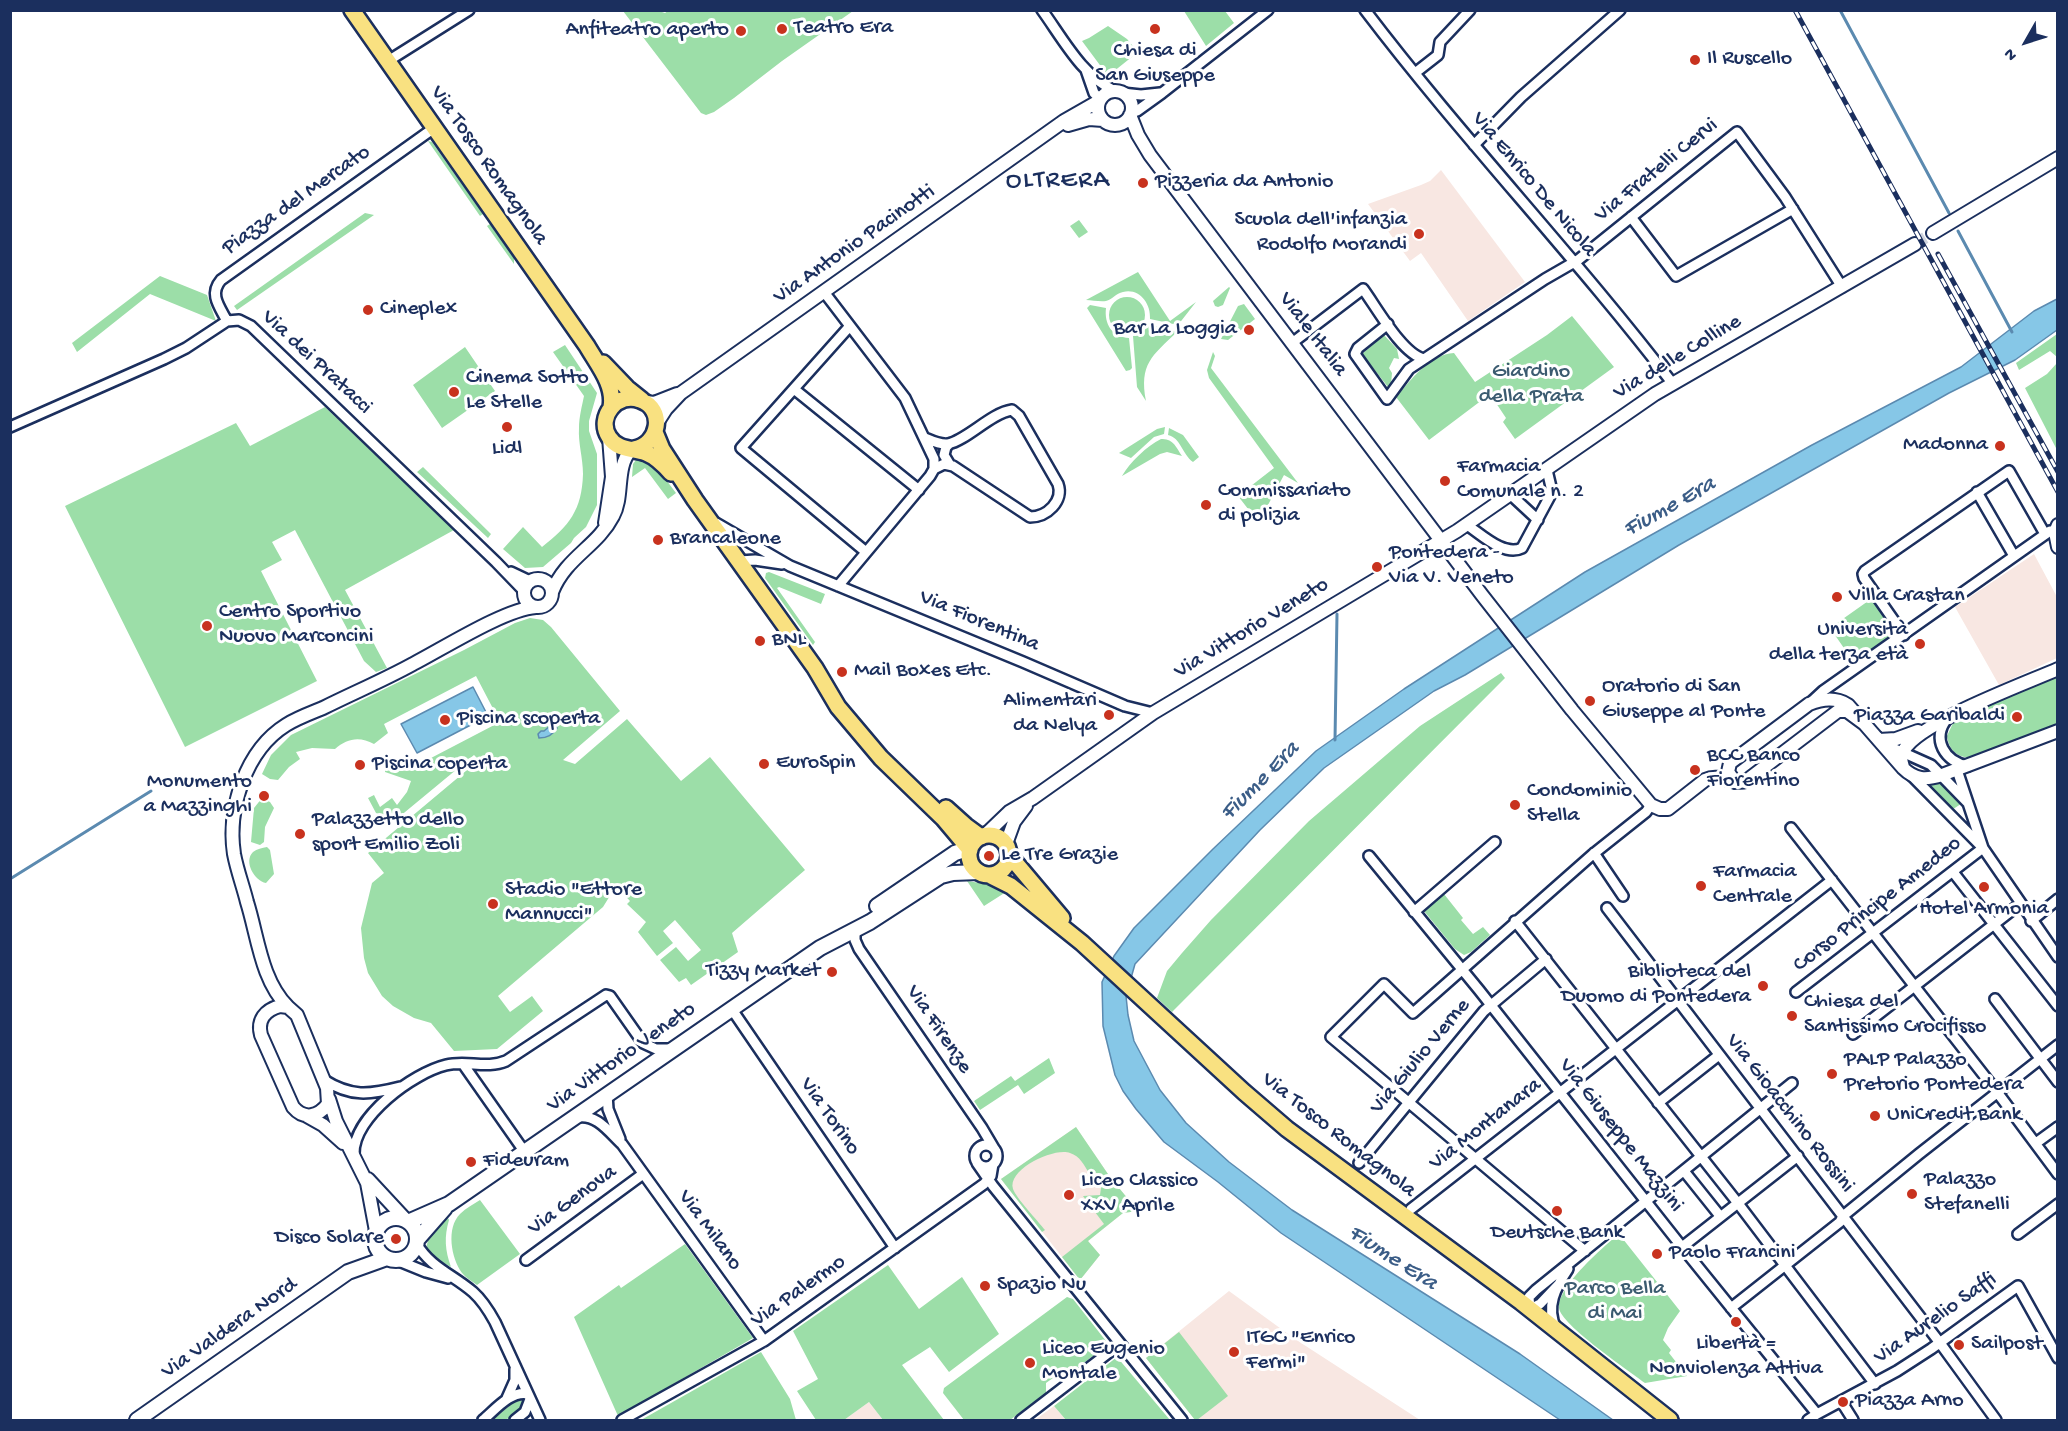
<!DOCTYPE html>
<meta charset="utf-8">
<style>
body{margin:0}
#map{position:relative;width:2068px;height:1431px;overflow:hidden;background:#fff;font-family:"Gochi Hand",sans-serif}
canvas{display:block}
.frame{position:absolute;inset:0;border:12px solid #1b2f5e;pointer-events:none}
.north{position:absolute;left:1996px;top:12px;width:60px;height:60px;-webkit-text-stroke:4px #fff;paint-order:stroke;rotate:231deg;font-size:16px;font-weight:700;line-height:24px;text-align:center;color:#1b2f5e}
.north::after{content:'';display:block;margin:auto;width:21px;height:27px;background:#1b2f5e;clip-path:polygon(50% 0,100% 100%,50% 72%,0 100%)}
</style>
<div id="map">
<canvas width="2068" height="1431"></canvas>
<div class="frame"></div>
<div class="north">N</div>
</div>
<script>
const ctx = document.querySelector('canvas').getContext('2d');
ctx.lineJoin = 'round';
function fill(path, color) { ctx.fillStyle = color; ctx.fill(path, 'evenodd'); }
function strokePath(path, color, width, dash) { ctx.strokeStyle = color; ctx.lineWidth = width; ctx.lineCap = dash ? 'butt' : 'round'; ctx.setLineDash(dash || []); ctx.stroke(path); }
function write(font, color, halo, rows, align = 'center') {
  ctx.font = font + ' "Gochi Hand",sans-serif'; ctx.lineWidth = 6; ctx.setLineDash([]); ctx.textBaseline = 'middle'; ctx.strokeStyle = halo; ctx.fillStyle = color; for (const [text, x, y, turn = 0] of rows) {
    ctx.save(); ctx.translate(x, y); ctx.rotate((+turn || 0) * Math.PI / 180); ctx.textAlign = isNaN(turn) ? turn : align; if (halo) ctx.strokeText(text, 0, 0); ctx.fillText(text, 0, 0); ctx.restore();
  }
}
const built = new Path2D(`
 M1441,170L1525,282L1468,321L1421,253L1410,261L1368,204L1421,185L1430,181Z
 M2034,554L2057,597V658L1999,685L1955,607Z
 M1076,1127L1110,1177L1138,1211L1123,1213L1088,1241L1100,1255L1080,1280L1001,1179Z
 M1229,1291L1295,1339L1420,1420H1195L1146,1358Z
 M869,1402L883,1420H844Z
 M1054,1406L1066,1420H1035Z`);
const green = new Path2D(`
 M659,11L665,13L669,10L853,11L782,61L734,98L714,112L706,115L701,113L623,11Z
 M1184,11H1225L1234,23L1206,46Z
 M1108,26L1127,39L1138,52L1108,76L1082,41L1089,38Z
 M428,141L432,142L483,214L480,216Z
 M365,213L374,215L237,310L234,306Z
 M1079,220L1088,232L1079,238L1070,226Z
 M490,224L514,258V264L487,226Z
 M1138,272L1170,321L1196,302L1178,325L1150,319C1151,303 1139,288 1123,292C1116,293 1112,300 1106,301C1100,302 1092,300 1086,300Z
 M160,276L207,295L216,321L150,294L77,352L72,343Z
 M1229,287L1230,288L1223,305L1218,307L1215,306L1213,301Z
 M1109 315a18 18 0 1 1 36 0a18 18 0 1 1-36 0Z
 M1244,304L1255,319L1228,340L1221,339L1238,306Z
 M1090,305L1106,308C1104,324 1112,337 1129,338L1132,368L1130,370L1126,371L1087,308Z
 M1572,316L1614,367L1515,439L1503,422L1506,418L1490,394L1429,440L1396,397C1411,380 1430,354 1454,353L1475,382L1547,335Z
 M1149,324L1177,332C1152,356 1139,364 1146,401L1137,387L1133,336L1144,331Z
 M2057,334V357L2050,351L2019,370L2016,363Z
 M1384,335L1397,349L1399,359L1394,358L1389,368L1392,373L1391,384L1388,387L1362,354Z
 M565,345L597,393L589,421V431L597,454V505L586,527L574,538L571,543L543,567L525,568L503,549L523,527L542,547C569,526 582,510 583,474C583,458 578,443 579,428C579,417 582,406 584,396L553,352Z
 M465,347L495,391L442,428L413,385Z
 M1213,352L1215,356L1211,368L1298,483L1284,475L1261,518L1252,514L1238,496L1274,468L1209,378L1207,370Z
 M2057,363V450L2025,388L2047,374Z
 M325,407L454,530L345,590L387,668L376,672L364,661L295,530L272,542L282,560L261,571L317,681L185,747L65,506L236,423L250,446Z
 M1165,427L1164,434L1154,437L1131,458L1119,453L1157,429Z
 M1169,428L1183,435L1199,457L1193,462C1182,454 1181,438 1168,435Z
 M1161,439C1173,438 1176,447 1182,456L1167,452L1160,454L1122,476C1130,462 1147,446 1161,439Z
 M640,459C657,465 666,480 676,493L668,499L645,468L632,477L633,464L636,460Z
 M423,467L491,534L488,538L417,472Z
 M769,572L825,594L821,604L779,587L777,588L815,642L813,645L765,578L766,573Z
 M1871,599L1896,634L1855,664L1830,628Z
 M530,618L543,620L551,627L620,711L563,760L575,764L627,719L681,781L710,757L805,870L732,933L738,952L691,985L686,978L679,982L660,960L676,947L688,961L701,950L675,920L663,931L673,943L657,956L638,932L646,922L627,904L630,901L616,886L603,907L498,996L510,1012L532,996L543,1011L497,1049L454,1051L431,1023L414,1018L393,1006L382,996L368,973L364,958L361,928L372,883L384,873L368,853L479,760L474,755L393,822L376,813L368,798L374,795L380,807L392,798L397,805L407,792L411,781L385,772V767L394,762L396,764L402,761L408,770L500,722L476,676L384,724L388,733L374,744C360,736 347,738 335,749L312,748L296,752L300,759L289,767L278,780L270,779L262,774L271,755L291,735L464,650L515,623Z
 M1501,673L1505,678L1172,1012L1157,998L1167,971L1182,953L1211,920L1309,821L1420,726Z
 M2057,675V724L1973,757C1958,759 1949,751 1947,736L1954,721Z
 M1941,782L1961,804L1950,811L1926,784Z
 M262,798L270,802L274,808L265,827L264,842L260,845L251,842L254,808Z
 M267,847L270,850L274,874L266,883C255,881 243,862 253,852C257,849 262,848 267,847Z
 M967,881C979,883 997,884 1006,892L984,906Z
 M1444,894L1463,918L1461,920L1473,934L1483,927L1490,935L1471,952L1464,955L1455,949L1424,911Z
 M1049,1058L1055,1073L1024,1094L1018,1085L980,1110L974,1101L1011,1076L1015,1081Z
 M1076,1127L1110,1177L1138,1211L1123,1213L1088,1241L1100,1255L1080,1280L1062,1257L1104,1224L1083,1196L1100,1195L1102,1181L1097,1173H1089C1084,1165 1080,1156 1070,1153C1055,1147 1007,1169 1013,1189C1016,1198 1038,1221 1045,1230L1042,1232L1001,1179Z
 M480,1200L520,1254L477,1285C472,1281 466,1278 462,1273C451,1258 446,1228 460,1214C466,1208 474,1204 480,1200Z
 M448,1218L449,1220C444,1237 445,1250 451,1267L429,1255L426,1250C427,1235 437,1227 448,1218Z
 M1619,1234L1680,1311L1668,1328L1663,1340L1671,1350L1669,1353L1687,1376L1645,1383C1628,1370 1561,1325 1559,1308C1557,1287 1604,1246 1619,1234Z
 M685,1244L753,1338L618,1416L574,1317L619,1285L621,1288Z
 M888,1265L919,1309L962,1277L999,1334L949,1372L930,1347L902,1365L944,1420H883L869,1402L844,1420H816L797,1391L818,1379L793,1331Z
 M1067,1297L1073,1299L1106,1341L1105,1347L1061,1380L1053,1378L1046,1383V1393L1010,1420H964L943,1393L944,1388Z
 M1179,1332L1228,1396L1197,1420H1195L1146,1358Z
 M761,1352L790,1399L796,1420H641Z
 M1117,1357L1170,1420H1066L1054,1406Z
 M518,1399L524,1402C520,1419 507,1420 492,1420Z`);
const water = new Path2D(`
 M2057,299V330L2015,360L1949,393L1679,545L1465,675L1434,691L1324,768L1260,830L1135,964L1126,996L1128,1015L1134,1041L1160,1090L1186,1123L1229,1162L1292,1210L1520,1354L1613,1420H1560L1281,1233L1218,1182L1164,1142L1136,1109L1123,1091L1115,1075L1103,1026L1102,982L1114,956L1134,928L1213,849L1316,751L1404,689L1585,572L1812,445L1961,367L2034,311Z
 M473,687L488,716L417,753L401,724Z
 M555,724L557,728C552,735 548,738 539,738L538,734L541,731H544L551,725Z`);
const stream = new Path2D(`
 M1840,10L1949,213
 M1958,231L2012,332
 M1335,740L1337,614
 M10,879L151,791`);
const tertiaryTunnel = new Path2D(`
 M1915,244L1933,233`);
const minor = new Path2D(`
 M1042,10C1063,39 1082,76 1115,91
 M1365,10C1463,139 1575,256 1673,384
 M388,61L469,10
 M1086,70L1094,93L1100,99
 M1415,73L1438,55L1440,42L1470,10
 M1122,93L1141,95L1160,93
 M1131,113L1137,111L1162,93L1268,10
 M1474,145L1521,97L1620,10
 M1631,217L1676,276L1793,209
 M824,292L905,398L934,459V469L930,476L838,586
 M227,321C219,306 209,294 221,280L434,128
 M1388,324L1358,348L1355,354L1387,399L1409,369L1545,279L1578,260L1737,132L1785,197L1842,287
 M849,327L741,448L866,552
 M1292,343L1363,289C1377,308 1402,354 1424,359
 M794,389L919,490
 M10,427L164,359L186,348L227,321L239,320L251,326L496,562L524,591
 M925,438C932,441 940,445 948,444C967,440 991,413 1012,410L1019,416L1058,484C1064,501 1047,517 1030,517L953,466L944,464L934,469
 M949,444L946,447L944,455L950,465
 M1977,492L2014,556
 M1510,494L1538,520
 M716,523L790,566L1023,662L1125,706L1153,713
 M1467,525C1481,534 1504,557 1522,548L1550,496L1551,487L1547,470
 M740,561L755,560L782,564
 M511,572L530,581
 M1904,635L1864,578L1863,574L1865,571L2009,471L2045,534
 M1810,703L1823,691L2050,531
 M1947,719C1931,739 1945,762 1968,766
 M1884,744L1931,765L1967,802
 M1957,770L1983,848
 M1912,776L1983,848L2058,957
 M1791,828L1997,1092L2058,1174
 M1594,853L1623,896
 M1369,856L1479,990L1682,1247L1817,1414
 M1953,872L2058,1006
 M1607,908L1940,1343L1996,1420
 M1414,912L1495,842
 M1515,921L1737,1202L1875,1384
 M2031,921L2058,899
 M855,930V940L859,949L982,1128L995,1150
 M1796,992L1983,848
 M1995,999L2058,1082
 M731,1008L895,1248
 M1853,1034L2020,904
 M463,1064L524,1151
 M324,1080C351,1097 369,1095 400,1087
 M607,1094L608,1109L620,1139
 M1658,1103L1719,1055
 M578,1117C597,1114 609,1132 622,1144L764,1341
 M2036,1143L2058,1127
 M975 1156a11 11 0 1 1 22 0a11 11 0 1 1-22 0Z
 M354,1154C353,1117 413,1073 446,1065C466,1060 487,1069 506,1061L606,995L610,996L643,1043L656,1049H672
 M977,1163L993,1186L1182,1420
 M1359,1163L1484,1011L1546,959
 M1684,1171L1720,1216
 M1411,1209L1832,880
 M2018,1234L2058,1204
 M416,1243C431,1268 452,1274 473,1292C482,1300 489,1311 495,1322L540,1420
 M1682,1247L1798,1156
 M1585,1251L1331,1037L1384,984L1413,1013L1592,855L1646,812L1651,805
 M394,1259L426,1272L448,1278
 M526,1260L643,1174
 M1558,1285L1540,1304L1530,1309L1529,1297L1536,1290L1792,1083
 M1731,1308L1840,1222L1843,1216L1919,1154L2058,1045
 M1556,1328C1545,1307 1556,1287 1568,1269
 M507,1398L515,1380V1369
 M1841,1401L1853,1420
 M483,1420C495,1410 511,1390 528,1394
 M515,1420L525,1412L530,1399
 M622,1420L764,1341L984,1184L991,1176L993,1164
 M1021,1420L1120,1344
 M1808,1420L1817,1414L1897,1371L1931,1349L2018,1286L2058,1358`);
const tertiary = new Path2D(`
 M1098 108a17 17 0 1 1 34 0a17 17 0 1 1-34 0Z
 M1130,115L1138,135L1150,155L1482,595L1572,710L1651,805L1660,809H1668L1705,780C1720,773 1732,785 1746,781L1838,711H1847L1866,725
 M1068,125L1089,119L1103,120
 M1933,233L2058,158
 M646,402L654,403L677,394
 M657,423L666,409L681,393L1064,121L1099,101
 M605,523L612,477L609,437
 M2058,525L2055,532L2058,547
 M524 593a14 14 0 1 1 28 0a14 14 0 1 1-28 0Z
 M552,592C566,557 597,547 613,516C624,496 615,467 631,450
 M1879,740L1896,739L1918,731
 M1903,767C1901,761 1900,756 1904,750C1920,722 2024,684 2058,669
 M1735,782L1728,772L1730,763L1809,704C1823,699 1835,697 1848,705L1903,768C1915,780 1926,780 1942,775L2058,731
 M985,835L1009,812L1033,798L1153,713L1457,531L1655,394L1915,244
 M1006,844L1014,822L1026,806
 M280,1006L288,1007L297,1015L327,1088L328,1104C318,1117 304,1120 293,1107L261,1035C257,1020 265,1010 280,1006Z
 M288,1007C261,980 258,937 247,902C243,886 237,870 234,854C227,808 246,750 286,725C297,718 311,713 323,708C353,693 384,680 413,664C444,648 505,609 536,607
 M329,1099L336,1121L367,1183L376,1231
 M307,1116L323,1125L343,1143
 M368,1179L407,1221`);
const secondary = new Path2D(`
 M877,906L955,853L961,851H969
 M375 1239a21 21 0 1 1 42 0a21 21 0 1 1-42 0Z
 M408,1222L449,1204L820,948L870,922L941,876L953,873L979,872
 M417,1240L445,1208
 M137,1420L348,1272L387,1258`);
const primary = new Path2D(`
 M352,10L587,346C598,365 615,385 611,407
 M603,363L627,388L642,400
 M655,432L662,449L695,500L815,668L838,707L881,758L943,818L970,850
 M634,449C659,445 666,409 640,400C618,391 596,417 609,437C618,451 633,448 646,453C656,457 664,465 671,473
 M946,808L966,826L981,837
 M969 855a20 20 0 1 1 40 0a20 20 0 1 1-40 0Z
 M1009,855L1062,918
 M989,875L1011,886L1082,943L1244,1092L1287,1129L1521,1302L1670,1420`);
const rail = new Path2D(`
 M1795,10L2058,492
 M1938,254L2058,472`);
const markers = [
 [782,29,6,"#c8321e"],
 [1155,29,6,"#c8321e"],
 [741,31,6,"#c8321e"],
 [1695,60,6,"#c8321e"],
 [1143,183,6,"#c8321e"],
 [1419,234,6,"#c8321e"],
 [368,310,6,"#c8321e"],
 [1249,330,6,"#c8321e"],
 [454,392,6,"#c8321e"],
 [507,427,6,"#c8321e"],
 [2000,446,6,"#c8321e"],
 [1445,481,6,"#c8321e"],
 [1206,505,6,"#c8321e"],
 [658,540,6,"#c8321e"],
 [1377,567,6,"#c8321e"],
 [1837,597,6,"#c8321e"],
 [207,626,6,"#c8321e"],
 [760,641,6,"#c8321e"],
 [1920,644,6,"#c8321e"],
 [842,672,6,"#c8321e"],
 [1590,701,6,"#c8321e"],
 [1109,715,6,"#c8321e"],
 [2017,717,6,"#c8321e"],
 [445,720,6,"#c8321e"],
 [764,764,6,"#c8321e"],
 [360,765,6,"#c8321e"],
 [1695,770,6,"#c8321e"],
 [264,796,6,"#c8321e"],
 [1515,805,6,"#c8321e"],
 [300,834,6,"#c8321e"],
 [989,856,6,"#c8321e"],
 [1701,886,6,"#c8321e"],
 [1984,887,6,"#c8321e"],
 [493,904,6,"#c8321e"],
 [832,972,6,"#c8321e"],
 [1763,986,6,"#c8321e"],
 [1792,1016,6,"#c8321e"],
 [1832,1074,6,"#c8321e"],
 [1875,1116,6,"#c8321e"],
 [471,1162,6,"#c8321e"],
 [1912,1194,6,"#c8321e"],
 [1069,1195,6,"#c8321e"],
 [1557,1211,6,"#c8321e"],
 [396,1239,6,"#c8321e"],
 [1657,1254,6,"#c8321e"],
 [985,1286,6,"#c8321e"],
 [1736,1322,6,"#c8321e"],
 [1959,1345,6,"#c8321e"],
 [1234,1352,6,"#c8321e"],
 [1030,1363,6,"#c8321e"],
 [1843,1402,6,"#c8321e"]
];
const poiNames = [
 ["Teatro Era",794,29],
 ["Anfiteatro aperto",729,31,"right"],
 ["Chiesa di",1155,52,"center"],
 ["San Giuseppe",1155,77,"center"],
 ["Il Ruscello",1707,60],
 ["Pizzeria da Antonio",1155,183],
 ["Scuola dell'infanzia",1407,221,"right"],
 ["Rodolfo Morandi",1407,246,"right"],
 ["Cineplex",380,310],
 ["Bar La Loggia",1237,330,"right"],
 ["Cinema Sotto",466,379],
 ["Le Stelle",466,404],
 ["Madonna",1988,446,"right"],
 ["Lidl",507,450,"center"],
 ["Farmacia",1457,468],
 ["Comunale n. 2",1457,493],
 ["Commissariato",1218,492],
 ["di polizia",1218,517],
 ["Brancaleone",670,540],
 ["Pontedera -",1389,554],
 ["Via V. Veneto",1389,579],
 ["Villa Crastan",1849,597],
 ["Centro Sportivo",219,613],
 ["Nuovo Marconcini",219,638],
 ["Università",1908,631,"right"],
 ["della terza età",1908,656,"right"],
 ["BNL",772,641],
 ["Mail Boxes Etc.",854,672],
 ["Oratorio di San",1602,688],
 ["Giuseppe al Ponte",1602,713],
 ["Alimentari",1097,702,"right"],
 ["da Nelya",1097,727,"right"],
 ["Piazza Garibaldi",2005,717,"right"],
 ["Piscina scoperta",457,720],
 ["BCC Banco",1707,757],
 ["Fiorentino",1707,782],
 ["EuroSpin",776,764],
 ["Piscina coperta",372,765],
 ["Monumento",252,783,"right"],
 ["a Mazzinghi",252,808,"right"],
 ["Condominio",1527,792],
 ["Stella",1527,817],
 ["Palazzetto dello",312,821],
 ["sport Emilio Zoli",312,846],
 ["Le Tre Grazie",1001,856],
 ["Farmacia",1713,873],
 ["Centrale",1713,898],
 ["Stadio \"Ettore",505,891],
 ["Mannucci\"",505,916],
 ["Hotel Armonia",1984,910,"center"],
 ["Tizzy Market",820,972,"right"],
 ["Biblioteca del",1751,973,"right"],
 ["Duomo di Pontedera",1751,998,"right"],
 ["Chiesa del",1804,1003],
 ["Santissimo Crocifisso",1804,1028],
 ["PALP Palazzo",1844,1061],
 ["Pretorio Pontedera",1844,1086],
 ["UniCredit Bank",1887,1116],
 ["Fideuram",483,1162],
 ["Palazzo",1924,1181],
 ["Stefanelli",1924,1206],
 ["Liceo Classico",1081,1182],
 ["XXV Aprile",1081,1207],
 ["Deutsche Bank",1557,1234,"center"],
 ["Disco Solare",384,1239,"right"],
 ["Paolo Francini",1669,1254],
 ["Spazio Nu",997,1286],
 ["ITGC \"Enrico",1246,1339],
 ["Fermi\"",1246,1364],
 ["Libertà =",1736,1345,"center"],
 ["Nonviolenza Attiva",1736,1370,"center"],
 ["Sailpost",1971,1345],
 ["Liceo Eugenio",1042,1350],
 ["Montale",1042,1375],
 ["Piazza Arno",1855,1402]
];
const streetNames = [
 ["Via Tosco Romagnola",488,166,55],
 ["Via Fratelli Cervi",1657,171,-39],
 ["Via Enrico De Nicola",1533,185,50],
 ["Piazza del Mercato",297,201,-35],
 ["Via Antonio Pacinotti",855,245,-35],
 ["Viale Italia",1312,335,53],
 ["Via delle Colline",1678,358,-31],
 ["Via dei Pratacci",316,363,43],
 ["Via Fiorentina",979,622,23],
 ["Via Vittorio Veneto",1252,629,-31],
 ["Corso Principe Amedeo",1878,905,-38],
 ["Via Firenze",938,1030,56],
 ["Via Giulio Verne",1421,1057,-50],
 ["Via Vittorio Veneto",622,1058,-35],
 ["Via Gioacchino Rossini",1789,1114,52],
 ["Via Torino",829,1117,55],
 ["Via Montanara",1486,1125,-38],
 ["Via Tosco Romagnola",1338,1136,38],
 ["Via Giuseppe Mazzini",1620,1136,52],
 ["Via Genova",573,1201,-36],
 ["Via Milano",709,1231,54],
 ["Via Palermo",799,1292,-35],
 ["Via Aurelio Saffi",1936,1319,-35],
 ["Via Valdera Nord",230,1329,-35]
];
const parkNames = [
 ["Giardino",1531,373],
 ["della Prata",1531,398],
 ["Parco Bella",1615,1290],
 ["di Mai",1615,1315]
];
const waterNames = [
 ["Fiume Era",1670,508,-29],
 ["Fiume Era",1261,782,-45],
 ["Fiume Era",1392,1259,33]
];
const quarterNames = [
 ["OLTRERA",1058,182]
];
fill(built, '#f8e7e2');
fill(green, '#9cdea8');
fill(water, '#86c7e7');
strokePath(water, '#5b8ab0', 1.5);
strokePath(stream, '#5b8ab0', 3);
strokePath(tertiaryTunnel, '#d1d5df', 12, [12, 6]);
strokePath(minor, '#1b2f5e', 14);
strokePath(tertiary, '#1b2f5e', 16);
strokePath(secondary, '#1b2f5e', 18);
strokePath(primary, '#1b2f5e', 20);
strokePath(minor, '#fff', 9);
strokePath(tertiary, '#fff', 12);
strokePath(secondary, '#fff', 14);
strokePath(primary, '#f9e181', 15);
strokePath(rail, '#1b2f5e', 5);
strokePath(rail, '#fff', 3, [9]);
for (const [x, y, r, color] of markers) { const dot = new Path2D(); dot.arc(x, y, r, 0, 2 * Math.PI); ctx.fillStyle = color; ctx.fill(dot); strokePath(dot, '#fff', 2); }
write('22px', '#1b2f5e', '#fff', poiNames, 'left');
write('22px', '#1b2f5e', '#fff', streetNames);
write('22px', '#3b5b70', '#fff', parkNames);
write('italic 24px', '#3b5d87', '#fff', waterNames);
ctx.letterSpacing = '1.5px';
write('26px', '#1b2f5e', '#fff', quarterNames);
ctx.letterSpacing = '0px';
</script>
